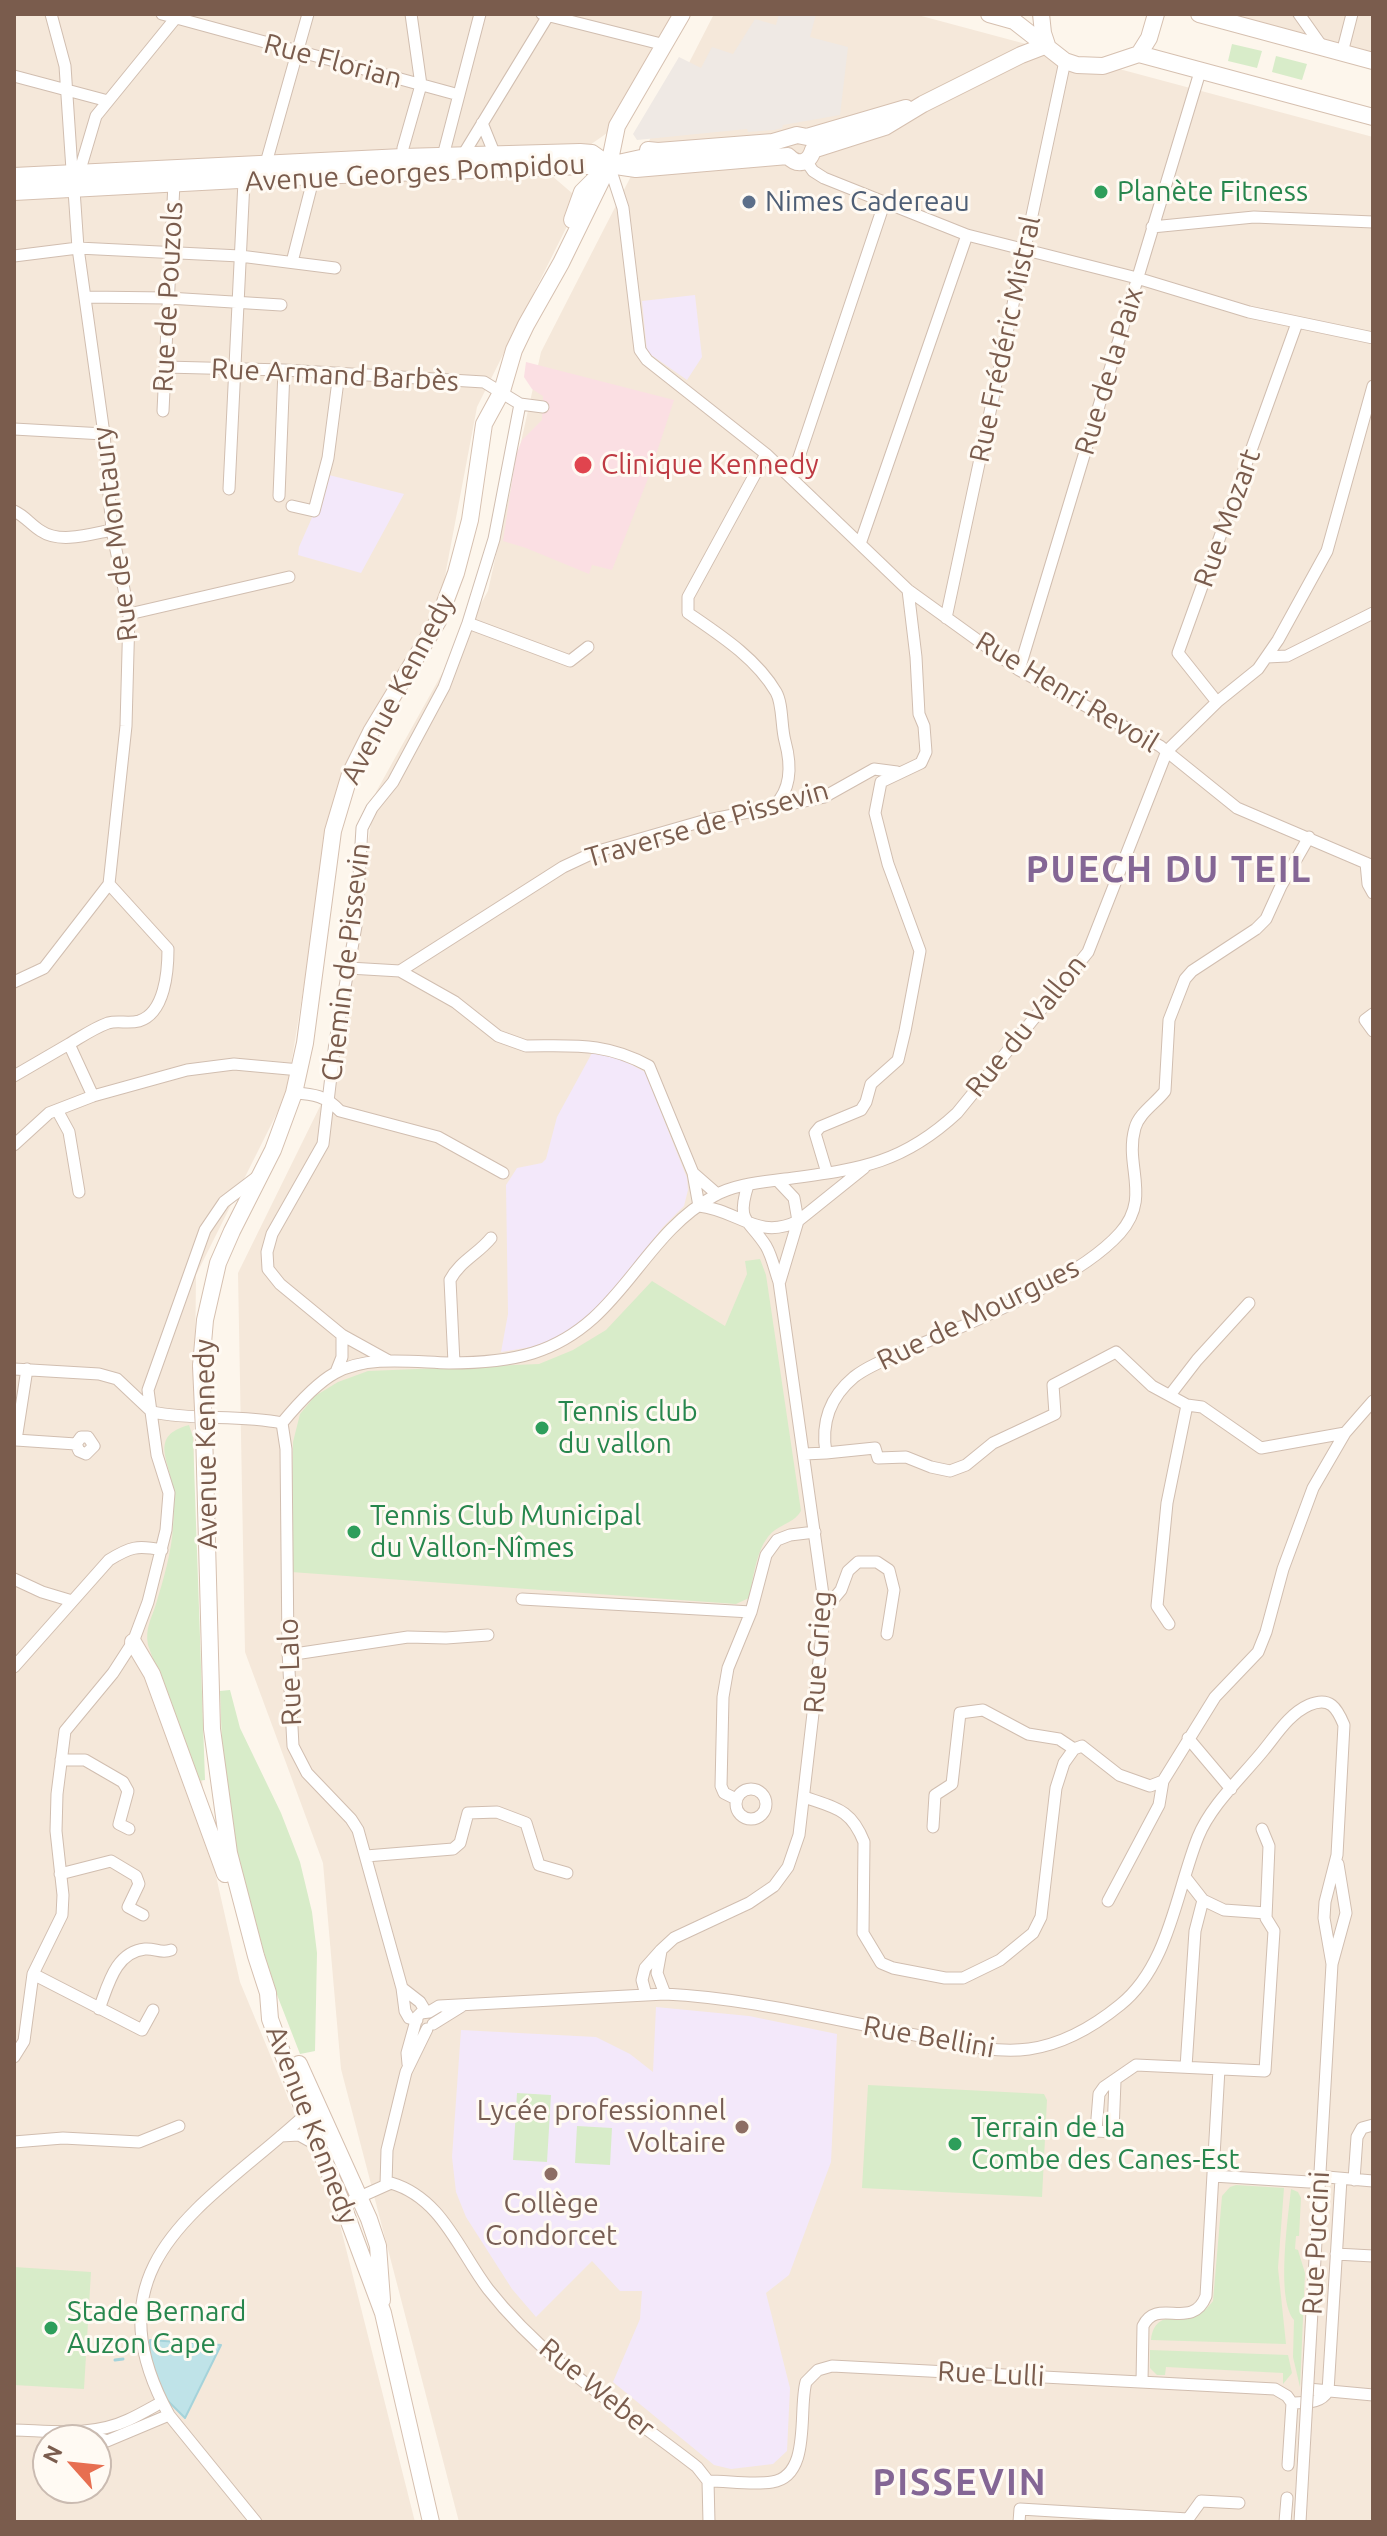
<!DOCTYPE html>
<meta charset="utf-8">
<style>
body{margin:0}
#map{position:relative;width:1387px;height:2536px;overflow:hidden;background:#fdf6ec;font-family:Ubuntu,sans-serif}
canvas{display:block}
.frame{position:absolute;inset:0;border:16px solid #7a5c4d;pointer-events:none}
.north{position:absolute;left:32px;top:2424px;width:80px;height:80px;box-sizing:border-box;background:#fffaf3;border:2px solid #cabbb1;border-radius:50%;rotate:297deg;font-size:22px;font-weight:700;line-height:32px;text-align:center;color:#7a5c4d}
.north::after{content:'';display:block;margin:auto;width:28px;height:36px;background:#e76f51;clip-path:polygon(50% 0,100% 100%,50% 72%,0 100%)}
</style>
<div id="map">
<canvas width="1387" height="2536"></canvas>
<div class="frame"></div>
<div class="north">N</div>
</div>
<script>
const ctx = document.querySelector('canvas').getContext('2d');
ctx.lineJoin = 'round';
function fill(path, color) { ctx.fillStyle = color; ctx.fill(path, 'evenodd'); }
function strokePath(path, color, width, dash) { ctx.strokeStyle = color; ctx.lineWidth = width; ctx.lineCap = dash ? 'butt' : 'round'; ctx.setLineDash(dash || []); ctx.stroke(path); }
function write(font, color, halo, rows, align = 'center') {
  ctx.font = font + ' Ubuntu,sans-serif'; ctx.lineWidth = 6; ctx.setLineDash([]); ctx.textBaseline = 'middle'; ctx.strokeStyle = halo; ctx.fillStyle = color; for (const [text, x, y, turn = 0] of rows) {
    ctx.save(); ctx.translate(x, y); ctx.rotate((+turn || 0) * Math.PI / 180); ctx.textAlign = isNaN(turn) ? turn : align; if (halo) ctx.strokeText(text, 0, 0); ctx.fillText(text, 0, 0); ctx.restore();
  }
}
const residential = new Path2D(`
 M14,14H682L617,126L580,152L14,176Z
 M714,14H914L1373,137V2522H459L341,2069L323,1863L245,1652L238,1273L329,1088L376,792L488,591L541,352Z
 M1230,14H1373V52Z
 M551,175L580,200L477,407L441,597L334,802L286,1095L196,1275L192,1643L206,1832L240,1982L339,2221L415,2522H14V197ZM48,2440H96V2488H48Z`);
const industrial = new Path2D(`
 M779,14H816L810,37L848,47L840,115L783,125L782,128L774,130L748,132L747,129L637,140L633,134L679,57L701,68L712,47L733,54L755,19L776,25Z`);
const education = new Path2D(`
 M695,295L702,357L687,380L647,352L642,301Z
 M325,474L404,494L361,573L298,555L299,547L314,513Z
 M592,1053L621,1059L645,1072L687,1178L688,1190L684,1206L663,1227L602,1305L580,1324L555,1339L531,1347L501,1352L508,1314L506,1185L517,1168L542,1163L546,1159L557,1117Z
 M656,2007L749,2016L837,2034L831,2162L789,2275L766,2293L790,2388L787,2451L773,2464L731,2469L714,2465L613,2382L640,2319L642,2291H620L592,2261L536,2317L512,2289L466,2217L456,2192L452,2157L461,2030L596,2037L630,2054L653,2072Z`);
const medical = new Path2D(`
 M526,362L674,400L649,476L612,570L592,565L589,574L526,548L503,541L516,455L522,440L542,420L543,396L532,389L524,377Z`);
const green = new Path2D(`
 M1232,44L1262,51L1257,68L1228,61Z
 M1276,56L1307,64L1302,80L1272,72Z
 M760,1259L766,1275L801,1511C794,1522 785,1523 775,1530C756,1544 754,1577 749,1598L736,1604L291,1572L293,1442L300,1414L315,1396L338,1382L368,1371L539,1364L573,1350L606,1330L652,1281L725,1326L747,1274L745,1261Z
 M189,1425L193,1437L205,1780L197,1781L148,1645C145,1628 151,1620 156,1604C163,1581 172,1551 173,1526C174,1514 175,1501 173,1489C170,1461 148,1436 189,1425Z
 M230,1690L240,1728L281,1813L300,1862L312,1912L317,1953L315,2051L300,2054L260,1951L235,1849L223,1775L220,1691Z
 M868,2085L1044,2094L1047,2100L1042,2197L862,2188Z
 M517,2093L551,2095L547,2162L513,2160Z
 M577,2126L612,2128L610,2165L575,2163Z
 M1236,2185L1284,2188L1278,2268L1286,2344L1151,2340C1156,2301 1190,2333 1213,2301L1222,2196L1230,2187Z
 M1291,2189L1298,2192L1301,2198L1299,2236H1296L1295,2249L1298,2250L1305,2273L1300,2387L1293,2357L1294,2320C1276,2299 1288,2218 1291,2189Z
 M14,2267L91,2272L84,2389L14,2385Z
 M1150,2350L1288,2355L1292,2373L1283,2384V2373L1166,2367L1165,2375H1157L1150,2368Z`);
const water = new Path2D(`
 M150,2340L221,2345L185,2418L161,2394L150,2356Z`);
const stream = new Path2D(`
 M115,2360L123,2359`);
const street = new Path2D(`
 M51,14L65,66L72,170L76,179
 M162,14L459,95
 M542,14L665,45
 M1299,14L1323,48
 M1342,53L1352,14
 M14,76L108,101
 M482,123L497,160
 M463,155L549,14
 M443,156L480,14
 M403,157V148L421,85L411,14
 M806,161L813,171L824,178L967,235L1137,278L1249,312L1373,338
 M266,163L308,14
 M609,165L623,208L640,350L647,360L766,454L908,590L1019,670L1160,746L1237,808L1373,866
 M1152,227L1254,217L1373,222
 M14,256L78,248L240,256L335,268
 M292,262L314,176
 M86,297L168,298L281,305
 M165,367L284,370L484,382L520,404L494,539L468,623L444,687L393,782L372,808L362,828L356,926L335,1042L323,1144L272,1234L267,1252L268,1269L280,1284L342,1335L389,1361
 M520,404L543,407
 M163,411L174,183
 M14,429L104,434
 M766,454L688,597V613C720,635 756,658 776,692C783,704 781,727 785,741C791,763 792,788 775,805
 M792,478L884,204
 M229,489L244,181
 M279,496L284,370
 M292,506L314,511L328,458L339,373
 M14,511C25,516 31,525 41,531C60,544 91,534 112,530
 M860,544L967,235
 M129,614L289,577
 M946,618L1065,61
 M468,623L570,661L588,647
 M1267,657L1287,656L1373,613
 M1019,670L1200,72
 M1217,702L1178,653L1297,323
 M1366,863L1368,884L1373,893
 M349,968L400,971L455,1002L498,1036L526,1046C574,1046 605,1042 649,1066L693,1173L699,1206
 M400,971L563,867L595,852L703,821L824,797L874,769L897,772
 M14,982L44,968L109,884L126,726L129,614L112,530L104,434L78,248L74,190L96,116L179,14
 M1373,1014L1365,1020L1373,1031
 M14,1076L69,1044
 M294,1093C314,1094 326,1096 340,1111L438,1137L503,1173
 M93,1096L69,1044C81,1037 94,1028 108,1023C118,1020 128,1024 139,1021C165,1013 168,971 168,949L109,884
 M57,1110L69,1132L79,1192
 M14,1145L49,1113L93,1096L187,1070L234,1064L300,1070
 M693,1173L717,1194
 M827,1173L815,1133L820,1127L861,1110L866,1102L871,1084L898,1060L905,1031L920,951L888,864L875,813L881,782L921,763L926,752L924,726L919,714L916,657L908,590
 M777,1180L794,1198L798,1221L780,1281
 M699,1206C738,1210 758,1241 798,1221L864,1168
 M454,1363L450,1280C459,1262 478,1254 491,1238
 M14,1369L99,1374L117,1379L152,1412
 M336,1372L342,1357V1335
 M1170,1395L1197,1360L1249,1303
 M152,1412C195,1421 239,1414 282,1423
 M282,1423C296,1406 315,1384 335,1373C368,1355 412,1362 449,1363C476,1363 507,1361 533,1353C622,1325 639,1237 714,1196C735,1184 763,1182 785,1179C858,1169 901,1165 957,1113L1088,952L1167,751L1217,702L1258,669L1278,640L1327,551L1373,386
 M282,1423L286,1449L288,1651L293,1746L307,1773L351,1819L358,1830L402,1988L405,2011L409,2018L417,2020
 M14,1440H16L27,1369
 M16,1440L76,1444L79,1451L86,1454L94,1446L88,1437H81L76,1444
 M826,1453L875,1448L878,1458L906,1457L931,1467L950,1471L966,1465L993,1443L1055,1414L1053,1385L1116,1352L1152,1386L1187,1405L1202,1407L1261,1448L1345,1433
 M804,1454L826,1453C821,1423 830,1397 854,1377C872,1363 898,1355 919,1345C977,1320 1079,1279 1120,1233C1152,1197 1124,1166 1135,1128C1139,1113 1156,1103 1165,1091L1169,1020L1185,979L1192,971L1256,929L1266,919L1281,886L1309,837
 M14,1579L42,1592L72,1601
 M522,1599L751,1612
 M825,1609L841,1590L848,1571L858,1562H877L889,1570L894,1590L887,1634
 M1169,1624L1157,1606L1167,1503L1187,1405
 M288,1655L408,1637L446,1638L488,1635
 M14,1667L109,1560C130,1547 137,1545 162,1550
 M1188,1738L1231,1789
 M61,1760H85L123,1782L128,1791L119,1824L129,1829
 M736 1804a15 15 0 1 1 30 0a15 15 0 1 1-30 0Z
 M804,1797C836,1808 851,1809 864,1842L863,1933L881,1963L893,1968L945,1978H963L1000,1960L1033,1933L1041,1917L1056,1788L1064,1763L1074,1749
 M736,1799L724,1793L721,1786L723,1697L728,1668L751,1612L766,1555L777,1540L790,1535L815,1532
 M933,1827L935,1795L952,1784L960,1713L983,1710L1028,1734L1059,1739L1074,1749L1082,1746L1119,1775L1150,1786L1163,1781L1215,1697L1258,1652L1266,1632L1283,1569L1313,1488L1345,1433L1373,1401
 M366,1856L453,1849L460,1843L468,1813L497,1812L526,1823L539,1865L567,1873
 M60,1874L111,1861L136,1876L139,1884L128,1907L143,1915
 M1185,1877L1203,1900L1195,1931L1186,2067
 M1203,1900L1224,1910L1266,1913
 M1108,1901L1159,1805L1163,1781
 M661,1951L657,1973L665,1994
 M33,1974L142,2030L153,2010
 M402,1988L420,2002L426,2012
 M646,1995L642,1980L645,1968L661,1950L674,1938L749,1903L774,1886L788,1867L799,1835L825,1609L779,1282C775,1271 772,1256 766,1246C748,1218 736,1223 748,1185
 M99,2009C108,1986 115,1952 145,1949C155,1948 161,1954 171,1950
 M433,2024L462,2006
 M14,2057L24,2041L33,1974L62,1915L63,1895L56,1831L57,1794L65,1731L113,1673L133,1642L148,1602L166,1530L169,1493L157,1455L148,1390L205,1230L224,1202L257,1177
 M408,2064L407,2053L417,2017L421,2013L429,2012L439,2006L665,1994C749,1998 833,2020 915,2035C952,2042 991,2054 1029,2049C1064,2044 1093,2027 1120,2005C1169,1966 1176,1892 1198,1837C1211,1805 1241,1778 1263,1751C1277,1734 1289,1714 1309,1705C1330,1696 1337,1708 1344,1725L1337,1855L1325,1902L1324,1918L1332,1964
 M1115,2081L1113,2132L1096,2131L1099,2094L1104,2087L1136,2065L1265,2071L1274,1931L1266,1918L1269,1846L1262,1829
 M281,2136L299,2135L317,2145
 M14,2142L63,2138L139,2142L179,2126
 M1213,2176L1309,2182L1327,2177L1373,2181
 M1354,2180L1357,2137L1362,2128L1373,2125
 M386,2185L387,2150L406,2072L427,2029
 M353,2200L391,2183C442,2198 459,2251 488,2289C546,2363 624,2410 697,2467L708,2481L709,2522
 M1336,2254L1373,2256
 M1312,2311L1332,1964L1346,1913L1338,1864
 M1142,2382L1143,2326C1157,2296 1192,2332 1206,2296L1219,2069
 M1308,2389L1373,2395
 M1292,2403C1306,2402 1320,2404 1328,2391L1341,2179
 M14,2430C52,2431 92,2437 128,2420C139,2415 151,2408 162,2402
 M85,2433L107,2441L169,2415
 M708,2481C728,2481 752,2485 772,2482C812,2476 798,2410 806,2382L818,2370L832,2366L1275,2389L1287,2396L1292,2403L1288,2465
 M256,2522L169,2415C85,2262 206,2206 305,2115
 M1019,2522L1020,2509L1188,2519L1201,2501L1239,2503
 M1285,2522L1287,2498`);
const secondary = new Path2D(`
 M989,14L1014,21L1065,61L1077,65L1103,66L1139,54L1149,38L1156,14
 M1041,14L1043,33L1047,45
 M1199,14L1373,61
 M1139,54L1373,117
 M648,150L658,151L773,142L797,135L807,137L906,108
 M14,176L403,157L580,152L592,153L609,165L636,169L788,156C797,166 809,164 813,150L885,127L923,104L1021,55L1047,45
 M14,192L314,176L609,165L650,156L658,151
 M572,220L582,192L598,176
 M201,1366L205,1320L218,1263L232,1231L273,1150L294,1093L305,1043L333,831L350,774L371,732L438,621L456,573L470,520L484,424L502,391L514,350L526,325L561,263L609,165L617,126L682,14
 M204,1431L212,1729L229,1853L256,1956L268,1993L270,2019L305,2115L342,2203L383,2313L431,2522
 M133,1642L152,1674L225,1874
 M299,2064L369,2219L378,2246L382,2300`);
const streetBridge = new Path2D(`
 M1300,2522L1312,2311`);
const secondaryBridge = new Path2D(`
 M201,1366L204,1431`);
const markers = [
 [1101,192,8,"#2e9e5b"],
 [749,202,8,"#5c6f8a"],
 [583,465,10,"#e0444e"],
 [542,1428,8,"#2e9e5b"],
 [354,1532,8,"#2e9e5b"],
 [742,2127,8,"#8d6e63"],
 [955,2144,8,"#2e9e5b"],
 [551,2174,8,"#8d6e63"],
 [51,2328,8,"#2e9e5b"]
];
const streetNames = [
 ["Rue Florian",333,61,15],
 ["Avenue Georges Pompidou",415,173,-3],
 ["Rue de Pouzols",168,297,-87],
 ["Rue Frédéric Mistral",1005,339,-78],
 ["Rue de la Paix",1109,371,-73],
 ["Rue Armand Barbès",335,375,3],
 ["Rue Mozart",1227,518,-70],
 ["Rue de Montaury",115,534,-97],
 ["Avenue Kennedy",398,689,-62],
 ["Rue Henri Revoil",1067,692,31],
 ["Traverse de Pissevin",707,824,-16],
 ["Chemin de Pissevin",346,962,-83],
 ["Rue du Vallon",1026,1026,-51],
 ["Rue de Mourgues",978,1314,-26],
 ["Avenue Kennedy",206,1444,-91],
 ["Rue Grieg",818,1652,-86],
 ["Rue Lalo",290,1672,-92],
 ["Rue Bellini",929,2037,10],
 ["Avenue Kennedy",312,2125,69],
 ["Rue Puccini",1316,2243,-87],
 ["Rue Lulli",991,2374,3],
 ["Rue Weber",597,2388,39]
];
const leisureNames = [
 ["Planète Fitness",1117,192],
 ["Tennis club",558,1412],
 ["du vallon",558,1444],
 ["Tennis Club Municipal",370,1516],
 ["du Vallon-Nîmes",370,1548],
 ["Terrain de la",971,2128],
 ["Combe des Canes-Est",971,2160],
 ["Stade Bernard",67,2312],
 ["Auzon Cape",67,2344]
];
const serviceNames = [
 ["Nimes Cadereau",765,202]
];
const healthNames = [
 ["Clinique Kennedy",601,465]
];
const educationNames = [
 ["Lycée professionnel",726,2111],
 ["Voltaire",726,2143],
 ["Collège",551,2204,"center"],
 ["Condorcet",551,2236,"center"]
];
const districtNames = [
 ["PUECH DU TEIL",1169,870],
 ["PISSEVIN",960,2483]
];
fill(residential, '#f5e8da');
fill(industrial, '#efe9e4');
fill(education, '#f3e8fa');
fill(medical, '#fbdfe3');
fill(green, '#d8ecc9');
fill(water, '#bfe3e8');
strokePath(water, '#a5d3da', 2);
strokePath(stream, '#a5d3da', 3);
strokePath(street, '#d1beb0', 13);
strokePath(secondary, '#d6c0b0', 18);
strokePath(street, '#fff', 11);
strokePath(secondary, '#fff', 16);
strokePath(streetBridge, '#d1beb0', 13, []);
strokePath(secondaryBridge, '#d6c0b0', 18, []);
strokePath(streetBridge, '#fff', 11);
strokePath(secondaryBridge, '#fff', 16);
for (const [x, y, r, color] of markers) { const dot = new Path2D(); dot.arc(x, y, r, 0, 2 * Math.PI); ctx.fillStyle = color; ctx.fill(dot); strokePath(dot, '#fffaf3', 3); }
write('28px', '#7a5c4d', '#fffaf3', streetNames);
write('28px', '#27864d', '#fffaf3', leisureNames, 'left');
write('28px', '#4e5e75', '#fffaf3', serviceNames, 'left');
write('28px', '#be3a42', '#fffaf3', healthNames, 'left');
write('28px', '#785e54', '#fffaf3', educationNames, 'right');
ctx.letterSpacing = '2px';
write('bold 36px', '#846695', '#fffaf3', districtNames);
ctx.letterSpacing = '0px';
</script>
